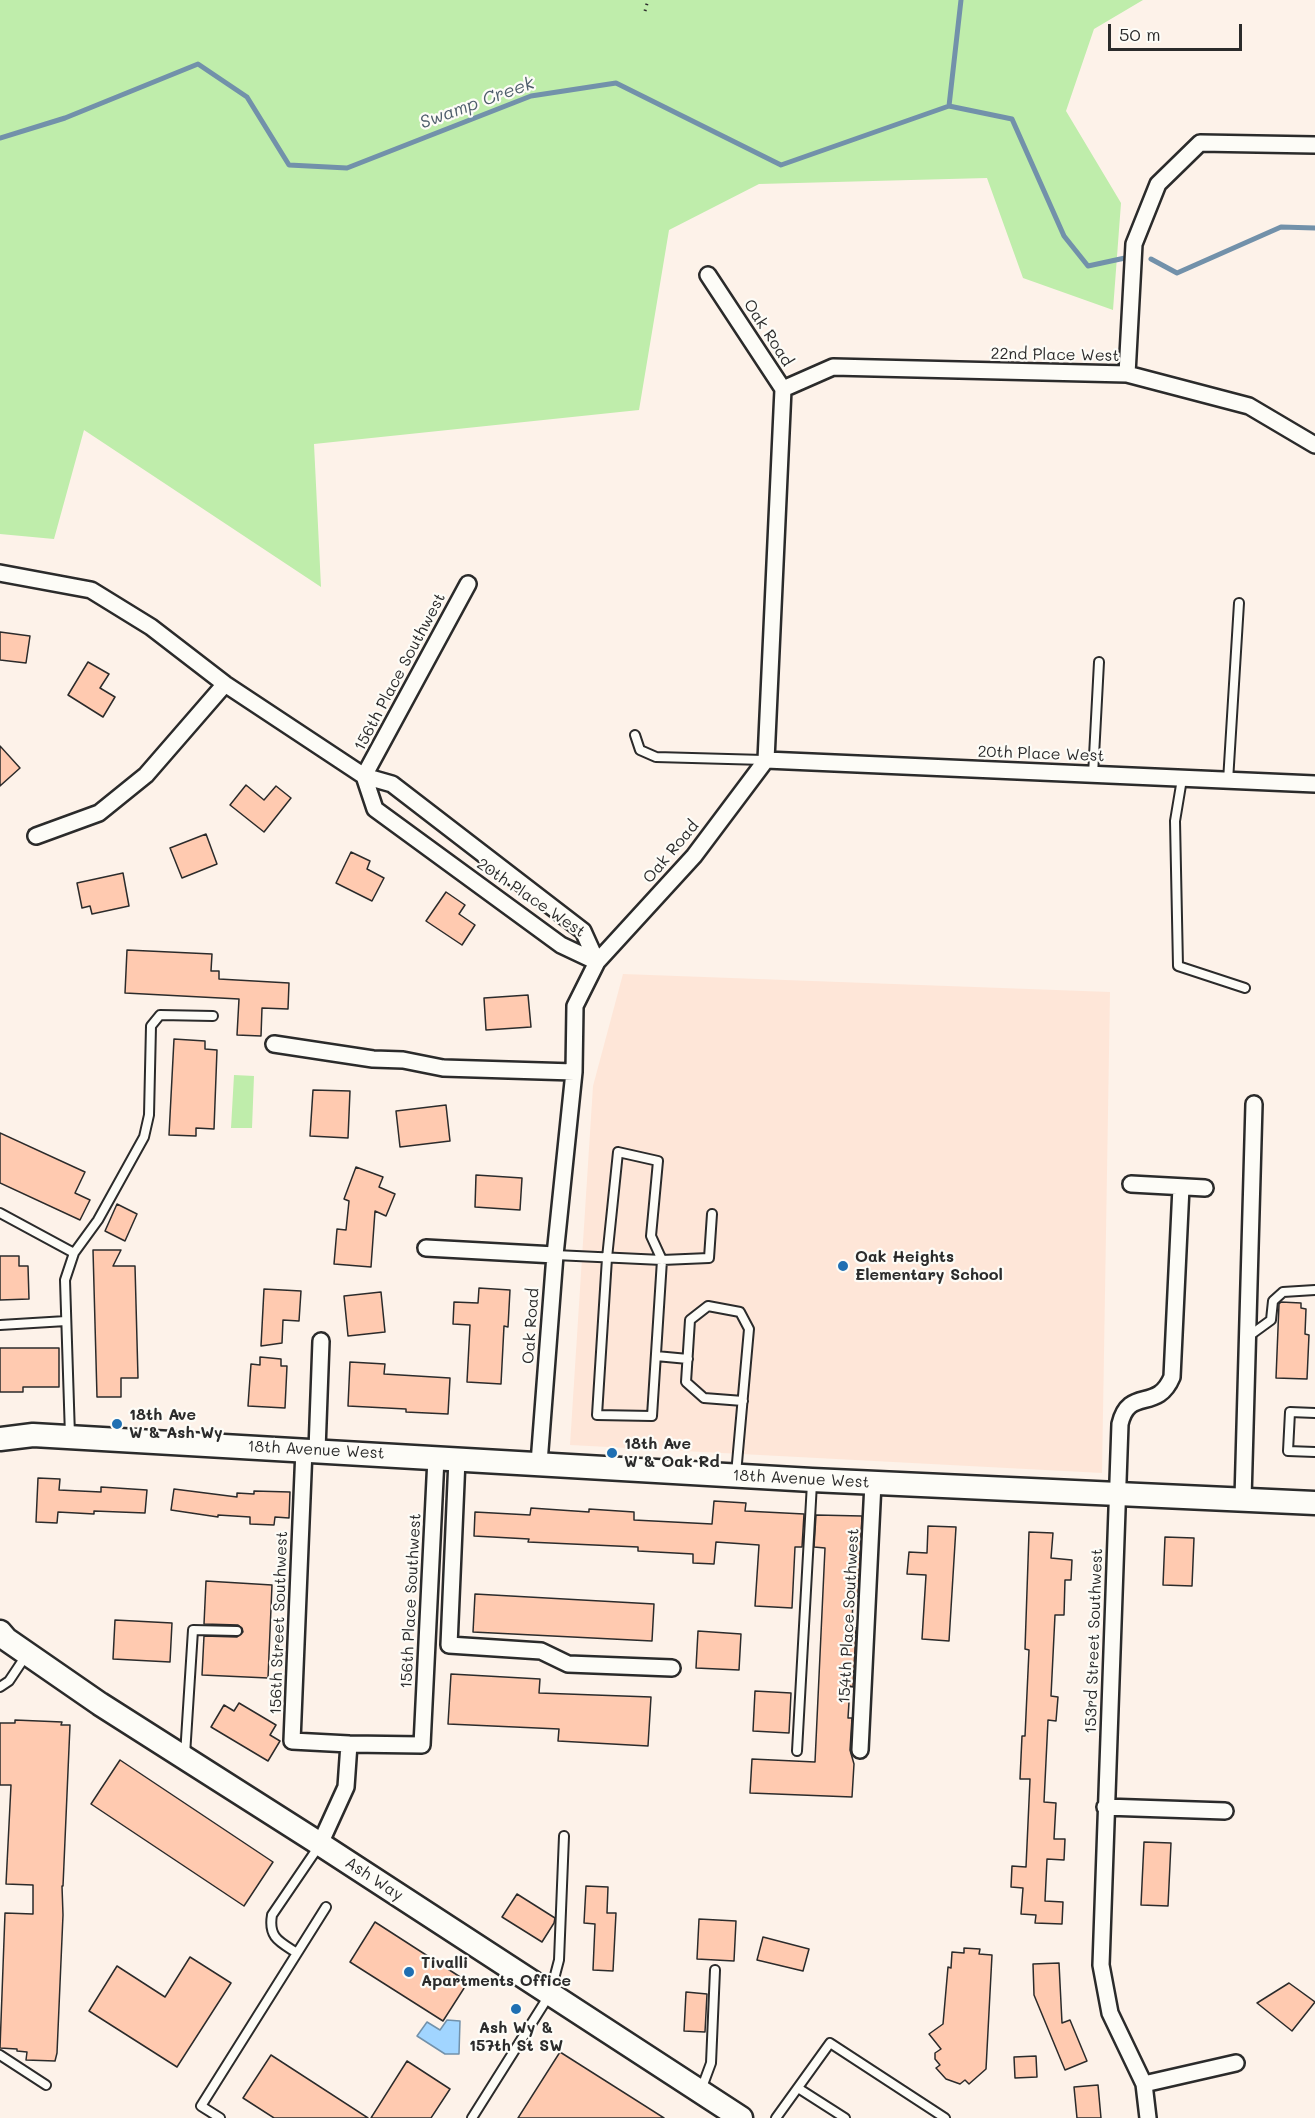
<!DOCTYPE html>
<style>
body{margin:0}
#map{position:relative;width:1315px;height:2118px;overflow:hidden;background:#fdf2e9;font-family:Mali,sans-serif}
canvas{display:block}
.scale{position:absolute;left:1108px;top:24px;width:134px;height:27px;box-sizing:border-box;border:3px solid #2b2b2b;border-top:0;padding-left:8px;font-size:18px;line-height:21px;white-space:nowrap;color:#2b2b2b;-webkit-text-stroke:4px #fdfcf7;paint-order:stroke}
</style>
<div id="map">
<canvas width="1315" height="2118"></canvas>
<div class="scale">50 m</div>
</div>
<script>
const ctx = document.querySelector('canvas').getContext('2d');
ctx.lineJoin = 'round';
function fill(path, color) { ctx.fillStyle = color; ctx.fill(path, 'evenodd'); }
function strokePath(path, color, width, dash) { ctx.strokeStyle = color; ctx.lineWidth = width; ctx.lineCap = dash ? 'butt' : 'round'; ctx.setLineDash(dash || []); ctx.stroke(path); }
function write(font, color, halo, rows, align = 'center') {
  ctx.font = font + ' Mali,sans-serif'; ctx.lineWidth = 4.5; ctx.setLineDash([]); ctx.textBaseline = 'middle'; ctx.strokeStyle = halo; ctx.fillStyle = color; for (const [text, x, y, turn = 0] of rows) {
    ctx.save(); ctx.translate(x, y); ctx.rotate((+turn || 0) * Math.PI / 180); ctx.textAlign = isNaN(turn) ? turn : align; if (halo) ctx.strokeText(text, 0, 0); ctx.fillText(text, 0, 0); ctx.restore();
  }
}
const built = new Path2D(`
 M623,974L1110,992L1102,1473L570,1445L593,1086Z`);
const green = new Path2D(`
 M0,0H1143L1094,29L1066,111L1121,203L1113,310L1023,278L987,178L759,184L669,230L639,410L314,444L321,587L84,430L54,539L0,534Z
 M234,1075L254,1076L252,1128H231Z`);
const water = new Path2D(`
 M447,2020L460,2021L459,2054H445L417,2036L427,2022L440,2030Z`);
const stream = new Path2D(`
 M949,106L961,0
 M0,138L65,118L198,64L247,97L289,165L347,168L531,96L616,83L781,165L949,106L1012,119L1064,236L1088,266L1125,258
 M1151,259L1177,273L1281,227L1315,228`);
const building = new Path2D(`
 M0,632L30,636L26,663L0,660Z
 M88,662L109,674L100,688L115,697L103,717L68,695Z
 M0,746L20,768L0,786Z
 M246,785L264,800L276,786L291,798L264,832L230,805Z
 M206,834L217,864L182,878L170,848Z
 M351,852L370,861L367,869L384,878L372,901L336,883Z
 M123,873L129,906L92,914L90,906L82,908L77,883Z
 M446,892L465,905L459,914L475,925L462,945L426,921Z
 M127,950L212,954L211,971H219V979L289,983L288,1009L262,1008L261,1036L237,1035L239,999L125,993Z
 M528,995L531,1027L486,1030L484,998Z
 M174,1039L205,1041V1049L217,1050L214,1129L196,1128V1136L169,1135Z
 M313,1090L350,1091L348,1138L310,1136Z
 M446,1105L450,1141L400,1147L396,1111Z
 M0,1133L85,1172L75,1193L90,1200L80,1220L0,1183Z
 M356,1167L383,1177L379,1187L395,1194L386,1216L375,1211L371,1267L334,1264L337,1229L346,1230L349,1201L344,1199Z
 M476,1175L522,1178L520,1210L475,1207Z
 M117,1204L137,1214L125,1241L105,1231Z
 M93,1250H121L113,1266H135L138,1378H121V1397H97Z
 M0,1256H19V1266H28L29,1299L0,1300Z
 M479,1288L510,1290L508,1327L504,1326L501,1384L467,1382L470,1325L453,1324L454,1302L478,1303Z
 M264,1289L301,1291L299,1321L283,1320L282,1343L261,1346Z
 M381,1292L385,1332L348,1336L344,1296Z
 M1281,1302L1301,1303V1308L1306,1309L1305,1334L1309,1335L1307,1379L1276,1378L1279,1304Z
 M0,1348H59V1387H23V1392H0Z
 M260,1357L281,1359V1366H287L285,1408L248,1406L251,1364L260,1365Z
 M350,1362L385,1364L384,1374L450,1378L448,1414L406,1412V1409L348,1406Z
 M38,1478L60,1479L59,1490L101,1492V1487L147,1490L145,1513L94,1511V1514L58,1512L57,1523L36,1522Z
 M174,1489L237,1497V1493L254,1494V1491L290,1492L289,1518L275,1517L274,1525L250,1524V1517L218,1515V1517L171,1510Z
 M714,1501L746,1503L745,1511L804,1514L802,1547H795L792,1608L755,1606L759,1545L716,1542L714,1564L693,1563V1554L638,1551V1547L528,1542L529,1539L474,1536L475,1512L530,1515L531,1508L589,1512V1509L634,1512V1520L712,1524Z
 M816,1515L862,1516L858,1596L853,1595L852,1627L856,1628L853,1687L850,1686L848,1718H852L850,1750L854,1764L852,1797L750,1793L752,1759L815,1762L825,1548L814,1547Z
 M928,1526L956,1527L949,1641L922,1639L926,1575L907,1574L909,1552L927,1553Z
 M1029,1532L1053,1533L1051,1558L1072,1560L1071,1580H1065L1064,1615H1055L1051,1696L1058,1697L1056,1721L1048,1720L1044,1802L1056,1803L1054,1839H1065L1064,1860L1047,1859L1045,1901L1063,1902L1062,1924L1035,1923L1036,1915L1021,1914L1023,1888L1011,1887L1012,1866L1026,1867L1030,1779H1020L1022,1736H1025L1029,1650L1025,1649Z
 M1165,1537L1194,1538L1192,1586L1163,1585Z
 M206,1581L272,1585L268,1678L202,1675L204,1636L237,1637L243,1632L242,1628L238,1625L204,1624Z
 M475,1594L654,1604L652,1641L473,1632Z
 M115,1620L172,1623L170,1662L113,1659Z
 M698,1631L741,1634L739,1670L696,1668Z
 M451,1674L540,1679L539,1693L651,1697L648,1746L558,1741L559,1729L448,1724Z
 M755,1691L791,1693L789,1733L753,1731Z
 M239,1703L276,1725L270,1735L280,1741L268,1761L211,1727L224,1705L234,1711Z
 M15,1720L62,1722L61,1725H70L63,1886H62L63,1915L57,2053L55,2061L26,2060L27,2052L17,2051V2049L0,2048L5,1913L33,1914V1885L6,1884L11,1785H0V1723H15Z
 M120,1760L273,1862L244,1906L91,1804Z
 M1144,1842L1171,1843L1168,1906L1141,1905Z
 M586,1886L608,1887L607,1913H616L613,1971L593,1970L595,1924L584,1923Z
 M517,1894L555,1918L554,1923L542,1942L502,1917Z
 M699,1919L736,1921L734,1961L697,1959Z
 M375,1922L468,1982L443,2021L350,1962Z
 M763,1937L809,1949L803,1971L757,1960Z
 M964,1948L980,1949L979,1954L992,1955L986,2069L969,2084L965,2080L960,2084L946,2079L936,2068L940,2065L935,2059V2053L941,2049L929,2034L943,2024L948,1967L951,1968L952,1952L964,1953Z
 M190,1957L231,1983L177,2067L89,2011L117,1966L165,1997Z
 M1059,1963L1062,2023L1070,2020L1087,2061L1065,2070L1034,1995L1033,1964Z
 M1289,1983L1315,2002L1292,2031L1257,2003Z
 M686,1992L707,1994L705,2032L684,2031Z
 M560,2052L664,2118H518Z
 M271,2055L368,2118H274L243,2098Z
 M1036,2056L1037,2077L1015,2078L1014,2057Z
 M407,2061L450,2089L431,2118H371Z
 M1098,2085L1101,2118H1077L1074,2087Z`);
const path = new Path2D(`
 M645,11L648,0`);
const lane = new Path2D(`
 M635,735L640,750L656,757L764,760
 M1093,775L1099,662
 M1182,779L1175,821L1178,966L1245,988
 M1228,781L1239,603
 M618,1152L658,1161L651,1236L662,1260L652,1416L597,1415L607,1258Z
 M0,1213L74,1253
 M555,1255L662,1260L709,1258L712,1214
 M0,1325L66,1321
 M1249,1336L1271,1320L1273,1301L1283,1292L1315,1290
 M656,1356L688,1359
 M1315,1413L1290,1412L1288,1451L1315,1452
 M70,1436L65,1280L74,1253L98,1220L144,1137L149,1115L151,1026L160,1015L213,1016
 M736,1474L749,1329L740,1312L708,1306L690,1320L686,1382L704,1398L743,1401
 M0,1687L9,1681L25,1657
 M797,1751L812,1483
 M185,1755L193,1630L237,1631
 M297,1953C280,1942 268,1938 272,1915L319,1846
 M0,2055L46,2085
 M798,2088L845,2118
 M701,2090L711,2063L715,1970
 M220,2118L201,2106L326,1907
 M472,2118L550,1994L559,1960L564,1836
 M776,2118L830,2043L945,2118`);
const street = new Path2D(`
 M1127,374L1134,244L1158,184L1200,143L1315,145
 M783,389L833,367L1127,374L1249,406L1315,445
 M0,573L91,590L151,627L225,684L364,776L392,784L583,931L597,962
 M766,760L1315,784
 M364,776L375,809L561,945L597,962
 M364,776L468,584
 M36,836L99,813L146,775L225,684
 M274,1044L373,1059L403,1060L443,1068L574,1072
 M1131,1184L1205,1188
 M426,1248L555,1255
 M304,1449L292,1741L349,1744
 M317,1450L321,1341
 M457,1459L449,1645L541,1651L568,1664L672,1668
 M539,1463L555,1255L574,1072L575,1006L597,962L694,856L766,760L783,389L708,275
 M1243,1499L1254,1104
 M860,1750L873,1483
 M1105,1807L1225,1811
 M320,1844L346,1787L349,1744L422,1745L436,1458
 M1144,2084L1236,2063
 M1148,2118L1144,2084L1110,2013L1101,1965L1120,1424C1129,1386 1157,1413 1172,1377L1181,1187`);
const secondary = new Path2D(`
 M0,1439L33,1435L812,1480L1315,1503
 M0,1632L6,1639L100,1704L320,1844L741,2118`);
const markers = [
 [843,1266,6,"#1f6fb2"],
 [117,1424,6,"#1f6fb2"],
 [612,1453,6,"#1f6fb2"],
 [409,1972,6,"#1f6fb2"],
 [516,2009,6,"#1f6fb2"]
];
const streetNames = [
 ["Oak Road",768,333,57],
 ["22nd Place West",1055,355,1],
 ["156th Place Southwest",400,672,-62],
 ["20th Place West",1041,754,2],
 ["Oak Road",671,852,-50],
 ["20th Place West",531,898,34],
 ["Oak Road",531,1326,-86],
 ["18th Avenue West",316,1450,3],
 ["18th Avenue West",801,1479,3],
 ["156th Place Southwest",411,1601,-87],
 ["154th Place Southwest",849,1616,-87],
 ["156th Street Southwest",279,1623,-88],
 ["153rd Street Southwest",1094,1641,-88],
 ["Ash Way",374,1879,33]
];
const poiNames = [
 ["Oak Heights",855,1257],
 ["Elementary School",855,1275],
 ["18th Ave",129,1415],
 ["W & Ash Wy",129,1433],
 ["18th Ave",624,1444],
 ["W & Oak Rd",624,1462],
 ["Tivalli",421,1963],
 ["Apartments Office",421,1981],
 ["Ash Wy &",516,2028,"center"],
 ["157th St SW",516,2046,"center"]
];
const waterNames = [
 ["Swamp Creek",477,103,-20]
];
fill(built, '#fee6d8');
fill(green, '#bfedab');
fill(water, '#a1d5ff');
strokePath(water, '#7291aa', 1.5);
strokePath(stream, '#7291aa', 5);
fill(building, '#ffcab0');
strokePath(building, '#2b2b2b', 1.5);
strokePath(lane, '#2b2b2b', 12);
strokePath(street, '#2b2b2b', 20);
strokePath(secondary, '#2b2b2b', 27);
strokePath(path, '#2b2b2b', 3, [1.5, 4.5]);
strokePath(lane, '#fdfcf7', 8);
strokePath(street, '#fdfcf7', 15);
strokePath(secondary, '#fdfcf7', 22);
for (const [x, y, r, color] of markers) { const dot = new Path2D(); dot.arc(x, y, r, 0, 2 * Math.PI); ctx.fillStyle = color; ctx.fill(dot); strokePath(dot, '#fdfcf7', 2); }
write('16px', '#2b2b2b', '#fdfcf7', streetNames);
write('bold 16px', '#2b2b2b', '#fdfcf7', poiNames, 'left');
write('italic 18px', '#4e5e6b', '#fdfcf7', waterNames);
</script>
